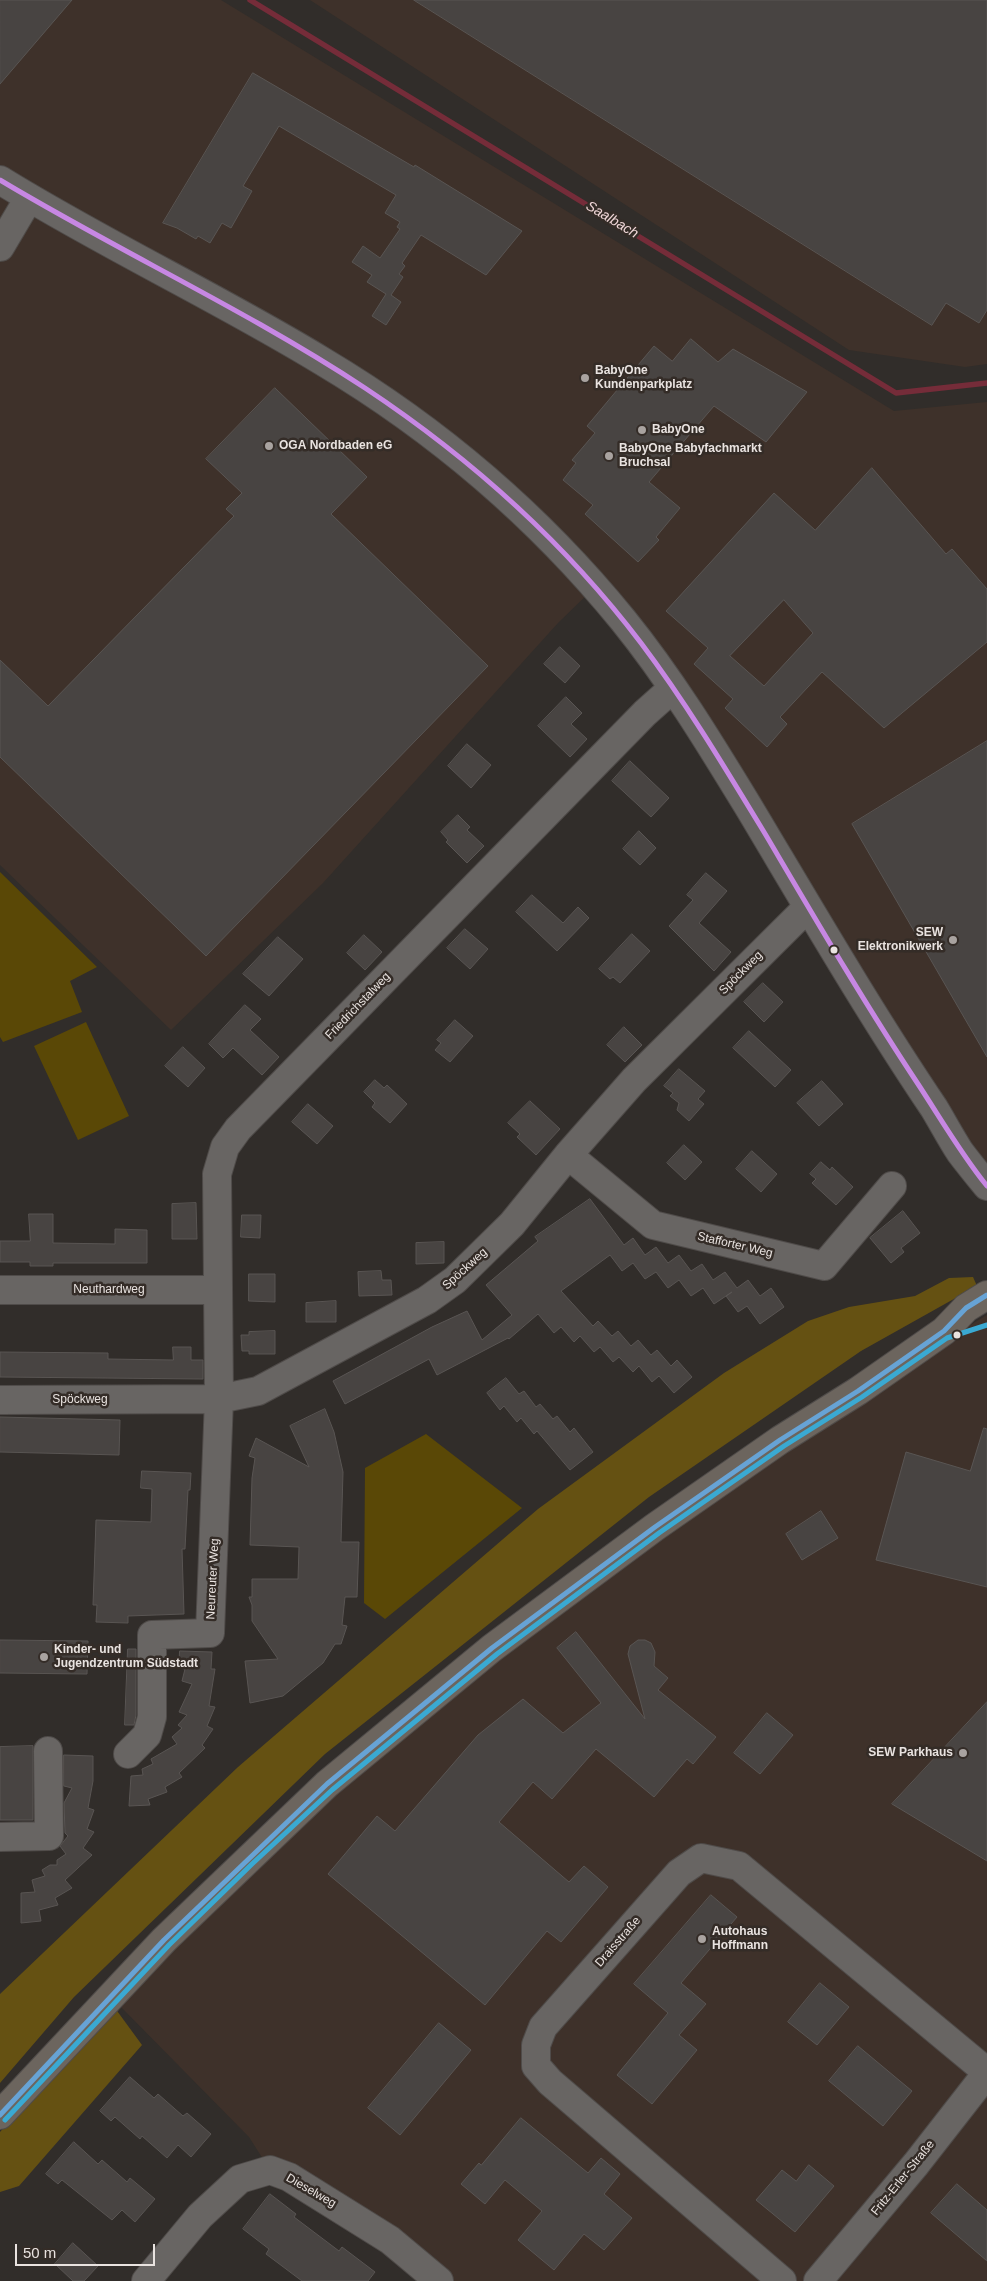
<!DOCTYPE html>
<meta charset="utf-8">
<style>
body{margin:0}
#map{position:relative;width:987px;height:2281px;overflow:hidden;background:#312d2a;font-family:Arial,sans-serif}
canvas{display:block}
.scale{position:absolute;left:15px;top:2244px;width:140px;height:22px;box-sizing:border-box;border:2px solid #e9e3e0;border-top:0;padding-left:6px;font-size:15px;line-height:18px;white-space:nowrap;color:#e9e3e0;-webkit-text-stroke:4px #342c27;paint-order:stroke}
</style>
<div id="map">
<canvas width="987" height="2281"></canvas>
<div class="scale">50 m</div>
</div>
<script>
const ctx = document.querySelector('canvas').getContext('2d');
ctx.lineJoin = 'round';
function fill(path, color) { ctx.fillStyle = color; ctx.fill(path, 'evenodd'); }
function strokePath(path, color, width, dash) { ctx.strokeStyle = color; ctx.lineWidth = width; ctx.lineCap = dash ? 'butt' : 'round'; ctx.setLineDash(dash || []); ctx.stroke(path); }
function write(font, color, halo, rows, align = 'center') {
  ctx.font = font + ' Arial,sans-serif'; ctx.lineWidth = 5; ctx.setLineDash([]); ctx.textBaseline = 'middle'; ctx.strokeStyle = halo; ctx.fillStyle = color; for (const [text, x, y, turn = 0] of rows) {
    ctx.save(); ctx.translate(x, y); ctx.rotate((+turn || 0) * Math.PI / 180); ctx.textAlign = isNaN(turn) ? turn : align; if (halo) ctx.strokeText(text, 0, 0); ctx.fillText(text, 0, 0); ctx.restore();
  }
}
const built = new Path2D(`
 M0,0H221L894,411L987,402V1186L594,588L558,623L323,883L171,1030L0,865Z
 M310,0H987V364L965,367L849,350Z
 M987,1315V2281H439L270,2170L249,2137L120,2006L327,1784L780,1440Z`);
const green = new Path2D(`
 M0,872L97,967L70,981L82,1012L3,1042L0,1037Z
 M86,1022L129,1116L78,1140L34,1046Z
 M426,1434L522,1508L385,1619L364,1603L365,1468Z`);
const forest = new Path2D(`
 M973,1277L977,1286L861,1351L649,1497L325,1754L74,1997L0,2083V1994L238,1767L538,1509L724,1373L808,1321L849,1307L915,1296L949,1278Z
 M112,2004L142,2045L19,2186L0,2192V2132Z`);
const stream = new Path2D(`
 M250,0L896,393L987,383`);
const building = new Path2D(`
 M0,0H72L0,84Z
 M414,0H987V310L979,323L946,303L932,325Z
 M253,73L414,167L415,165L522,231L486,275L421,235L402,263L405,266L399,274L403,277L391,295L401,302L386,325L372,316L386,294L367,282L372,275L352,262L363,246L380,258L400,229L397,227L400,222L385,213L396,195L279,126L243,186L252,191L231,228L222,223L210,243L198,236L196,239L177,228L163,223Z
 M691,339L718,362L733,349L807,392L766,442L714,406L649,482L680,508L656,537L659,540L638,562L585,514L593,505L563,480L576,463L572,460L595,433L587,426L654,346L672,361Z
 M275,388L367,477L331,514L488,666L206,956L0,757V660L48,706L234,516L226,509L242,493L206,459Z
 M872,468L946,554L952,549L987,589V642L884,728L822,672L780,717L787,724L767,747L725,708L733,699L694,664L708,648L666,611L774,493L815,530ZM784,600L813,633L764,686L730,656Z
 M560,647L580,666L565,683L544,664Z
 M566,697L582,713L571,724L587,739L570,757L538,726Z
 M987,741V1057L852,824Z
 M467,744L491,765L471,788L448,766Z
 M630,761L669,798L651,817L612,781Z
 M458,815L470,827L467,830L484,846L467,863L446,842L448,840L441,832Z
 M639,831L656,848L640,865L623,849Z
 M706,873L727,891L699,923L731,952L714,971L669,926L693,900L687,895Z
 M532,895L563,923L578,907L589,918L557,951L516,912Z
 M465,929L488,949L470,969L447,948Z
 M632,934L650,951L620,983L613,977L610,979L599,969Z
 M364,935L382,952L365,970L347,953Z
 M278,937L303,959L269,996L243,974Z
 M763,983L783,1002L764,1022L744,1002Z
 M245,1005L261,1019L250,1030L279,1057L262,1075L233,1048L223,1058L209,1044Z
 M455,1020L473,1036L450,1062L435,1050L441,1043L437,1040Z
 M624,1027L642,1045L625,1062L607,1045Z
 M749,1031L791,1070L775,1087L733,1048Z
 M183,1047L205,1068L188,1087L165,1066Z
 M679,1069L705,1091L698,1099L704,1104L689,1121L677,1110L679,1103L670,1096L673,1093L664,1086Z
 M375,1080L384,1088L387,1085L407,1104L390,1123L372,1107L375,1103L364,1092Z
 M822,1081L843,1104L819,1126L797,1103Z
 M530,1101L560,1129L536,1155L517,1137L520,1134L508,1123Z
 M308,1104L333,1126L317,1144L292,1122Z
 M684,1145L702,1162L685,1180L667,1163Z
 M752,1151L777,1174L761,1192L736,1169Z
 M821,1162L830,1170L832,1167L853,1187L836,1205L812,1183L816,1179L810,1174Z
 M590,1199L624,1245L633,1238L645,1255L656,1247L668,1263L679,1255L691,1271L702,1264L713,1280L725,1272L737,1288L748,1280L760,1296L771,1288L784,1307L760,1324L747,1306L738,1312L726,1296L732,1292L714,1304L703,1288L691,1296L679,1280L668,1288L656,1272L645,1279L633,1263L622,1271L610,1255L561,1291L593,1326L598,1321L612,1336L618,1331L631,1346L638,1340L651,1355L657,1350L671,1366L677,1360L692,1377L674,1393L659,1376L652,1382L639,1366L633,1372L619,1357L613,1362L600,1347L594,1352L580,1336L574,1342L561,1327L554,1333L538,1314L509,1339L508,1338L437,1375L429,1359L345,1404L333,1381L432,1327L467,1311L482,1340L512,1315L486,1285L538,1241L535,1237Z
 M196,1203L197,1239H172V1204Z
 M903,1211L920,1233L901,1248L904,1252L891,1263L870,1238Z
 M29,1214H53V1243L115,1244V1229L147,1230V1263H53V1266H30V1262H0V1241H30Z
 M242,1215H261L260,1238L241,1237Z
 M444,1242V1263L416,1264V1243Z
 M381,1271L382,1280H391L392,1295L359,1296L358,1272Z
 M249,1274H275V1302L249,1301Z
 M336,1301V1322H306V1303Z
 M275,1331V1354H249V1351H242L241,1335H249V1332Z
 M173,1347H191V1360H203V1379L0,1377V1352L108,1353V1359L173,1360Z
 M506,1378L519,1394L524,1391L536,1407L540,1404L553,1419L557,1416L570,1432L574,1428L593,1452L570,1470L537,1431L534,1434L521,1418L517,1422L504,1406L500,1410L487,1393Z
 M325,1409L334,1432L343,1472L341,1542H359L357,1597H345L342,1625L347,1626L341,1644H335L323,1663L283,1696L250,1703L245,1661L278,1659L252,1621V1605L249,1597H252V1579H298L299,1547L250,1545L252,1478L255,1458L249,1456L256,1438L309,1467L290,1426Z
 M0,1417L120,1420L119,1455L0,1452Z
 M984,1428L987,1429V1587L876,1560L906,1452L970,1471Z
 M142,1471L191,1473L190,1490H188L185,1549H182L184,1614L128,1616V1623L96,1622L97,1605H93L96,1520L151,1522L152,1489L141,1488Z
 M821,1511L838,1538L802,1560L786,1534Z
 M576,1632L645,1719L628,1654L630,1646L638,1640H645L651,1643L655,1652L654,1666L668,1678L658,1690L716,1737L693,1764L687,1759L654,1797L596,1749L552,1799L533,1782L499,1822L569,1882L584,1866L608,1887L561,1942L547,1931L485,2005L328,1874L377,1816L395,1831L478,1735L523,1699L563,1733L601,1703L557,1648Z
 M0,1640L88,1641L87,1674L0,1673Z
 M128,1649H136V1715L134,1725H125Z
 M180,1651L212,1652L211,1669H215L209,1706L215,1707L207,1726L213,1729L202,1745L205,1748L179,1773L182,1777L165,1787L167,1792L148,1799L150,1805L129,1806L131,1776L143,1775L142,1769L153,1764L151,1759L177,1744L172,1737L182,1728L178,1725L187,1715L179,1712L192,1684L182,1681L185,1669L179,1668Z
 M987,1702V1861L892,1804Z
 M767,1713L793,1735L760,1774L734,1753Z
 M33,1746V1820H0V1747Z
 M64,1755L93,1756V1781L88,1808L94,1810L87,1829L94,1832L83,1848L92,1855L65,1880L72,1888L55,1898L58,1905L39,1910L41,1921L21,1923V1893L35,1892L32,1880L45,1876L42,1870L50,1865H57V1860L66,1854L60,1846L68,1836L65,1833L64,1803L72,1788L64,1786Z
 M711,1895L737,1917L681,1983L706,2004L679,2035L697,2050L652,2104L617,2075L668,2013L634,1984Z
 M820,1983L849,2007L817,2045L788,2022Z
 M439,2023L471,2050L400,2135L368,2108Z
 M858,2046L912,2091L883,2126L829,2081Z
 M130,2077L154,2098L158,2094L183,2116L187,2113L211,2134L191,2157L178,2145L167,2158L142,2136L140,2139L115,2117L111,2121L100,2111Z
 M521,2118L588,2173L601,2158L620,2174L604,2194L632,2218L604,2250L584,2234L554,2270L518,2240L542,2211L505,2180L485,2204L461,2184L479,2163L481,2165Z
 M74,2142L98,2164L102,2160L127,2182L130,2178L155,2199L135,2222L122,2210L112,2220L62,2180L58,2184L46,2174Z
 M809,2165L834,2186L795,2232L756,2200L782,2170L796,2181Z
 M957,2184L987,2210V2261L931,2213Z
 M270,2194L296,2214L294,2217L339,2251L342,2247L375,2272L368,2281H302L266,2254L269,2249L243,2229Z
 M73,2243L98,2266L84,2281H73L55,2264Z`);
const minor = new Path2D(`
 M0,180C105,245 217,297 322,361C436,429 539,517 623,620C670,678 709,742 748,806C809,908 868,1010 934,1108C943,1123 951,1138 960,1152C969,1164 978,1175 987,1186
 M0,247L29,198
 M568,1155L653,1225L824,1266L892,1186
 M0,1290H218
 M0,1400L219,1399L258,1391L427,1300L455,1280L512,1224L568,1155L634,1080L808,907
 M128,1754L147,1735L152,1717V1635L210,1633L219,1399L217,1174L225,1147L238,1129L645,713L673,688
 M0,1837L49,1836L48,1751
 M146,2281L200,2216L240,2179L270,2170L289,2177L390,2240L439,2281
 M782,2281L550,2082L536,2066V2045L543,2027L679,1873L701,1858L739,1866L987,2072
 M818,2281L916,2164L987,2073`);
const major = new Path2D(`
 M0,2115L164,1940L327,1784L492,1648L655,1527L780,1440L858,1391L944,1331L966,1308L987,1295`);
const bus1 = new Path2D(`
 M0,180C120,252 248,311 365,388C469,457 565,543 641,643C687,704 727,771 767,837C816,920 865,1004 918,1084C941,1119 961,1154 987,1186`);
const bus2 = new Path2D(`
 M0,2115L164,1940L327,1784L492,1648L655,1527L780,1440L858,1391L944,1331L966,1308L987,1295`);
const bus3 = new Path2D(`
 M5,2120L169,1945L252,1864L332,1790L497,1654L659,1533L784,1446L862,1397L947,1338L987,1325`);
const markers = [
 [585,378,5,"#a9a3a0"],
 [642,430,5,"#a9a3a0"],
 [269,446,5,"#a9a3a0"],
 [609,456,5,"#a9a3a0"],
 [953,940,5,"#a9a3a0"],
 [834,950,4.5,"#e9e3e0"],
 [957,1335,4.5,"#e9e3e0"],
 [44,1657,5,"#a9a3a0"],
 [963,1753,5,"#a9a3a0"],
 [702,1939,5,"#a9a3a0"]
];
const poiNames = [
 ["BabyOne",595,371],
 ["Kundenparkplatz",595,385],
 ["BabyOne",652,430],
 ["OGA Nordbaden eG",279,446],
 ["BabyOne Babyfachmarkt",619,449],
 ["Bruchsal",619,463],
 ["SEW",943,933,"right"],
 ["Elektronikwerk",943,947,"right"],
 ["Kinder- und",54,1650],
 ["Jugendzentrum Südstadt",54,1664],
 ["SEW Parkhaus",953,1753,"right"],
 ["Autohaus",712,1932],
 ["Hoffmann",712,1946]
];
const streetNames = [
 ["Spöckweg",741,973,-45],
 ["Friedrichstalweg",358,1006,-46],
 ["Stafforter Weg",735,1245,13],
 ["Spöckweg",465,1269,-42],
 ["Neuthardweg",109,1290],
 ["Spöckweg",80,1400],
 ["Neureuter Weg",213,1579,-87],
 ["Draisstraße",618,1942,-49],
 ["Fritz-Erler-Straße",903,2178,-51],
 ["Dieselweg",311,2191,30]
];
const waterNames = [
 ["Saalbach",612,220,31]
];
fill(built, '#3e312a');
fill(green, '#5a4806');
fill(forest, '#655112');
strokePath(stream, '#752c39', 5.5);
fill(building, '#484442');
strokePath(building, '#595553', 1);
strokePath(minor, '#4f4b49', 30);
strokePath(major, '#4f4b49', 30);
strokePath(minor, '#686563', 28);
strokePath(major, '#6c655e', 28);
strokePath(bus1, '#c787e3', 5);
strokePath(bus2, '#67a3d5', 5);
strokePath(bus3, '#3aa9d2', 5);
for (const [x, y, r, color] of markers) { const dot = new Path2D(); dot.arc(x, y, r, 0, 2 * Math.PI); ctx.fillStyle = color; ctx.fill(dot); strokePath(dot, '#342c27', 2); }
write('bold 12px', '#e9e3e0', '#342c27', poiNames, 'left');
write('12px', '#e9e3e0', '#342c27', streetNames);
write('italic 14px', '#efd6d7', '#342c27', waterNames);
</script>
